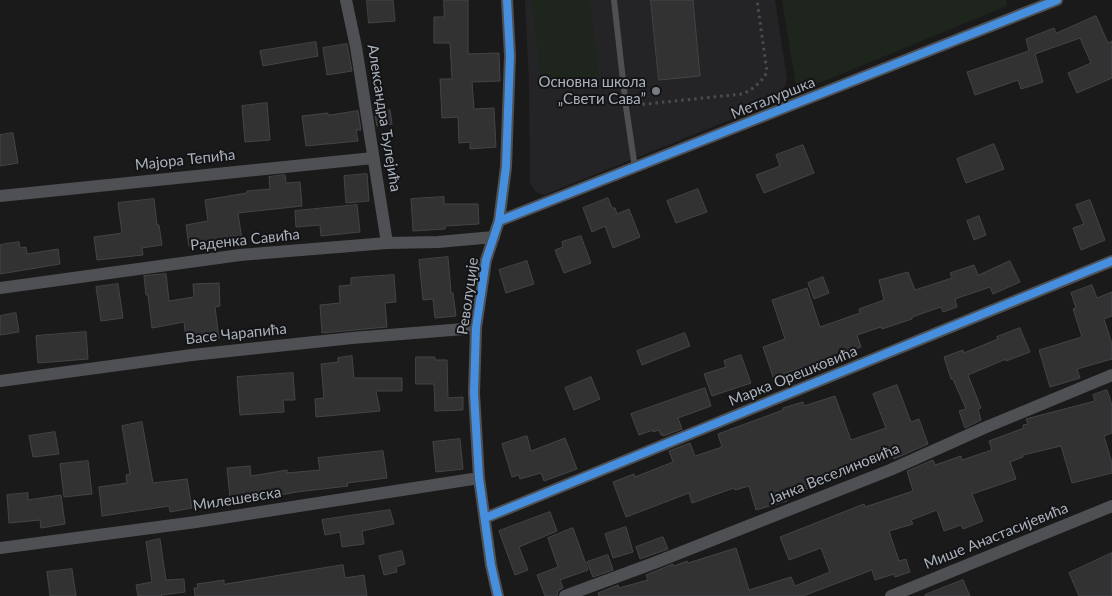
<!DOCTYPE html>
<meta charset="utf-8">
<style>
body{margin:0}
canvas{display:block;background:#1a1a1a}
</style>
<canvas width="1112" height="596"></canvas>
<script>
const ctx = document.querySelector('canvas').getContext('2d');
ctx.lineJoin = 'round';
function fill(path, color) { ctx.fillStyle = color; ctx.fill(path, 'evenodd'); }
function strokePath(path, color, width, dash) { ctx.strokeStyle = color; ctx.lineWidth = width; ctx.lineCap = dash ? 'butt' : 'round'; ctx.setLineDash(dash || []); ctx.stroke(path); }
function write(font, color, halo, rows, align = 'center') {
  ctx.font = font + ' Lato,sans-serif'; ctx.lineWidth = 4; ctx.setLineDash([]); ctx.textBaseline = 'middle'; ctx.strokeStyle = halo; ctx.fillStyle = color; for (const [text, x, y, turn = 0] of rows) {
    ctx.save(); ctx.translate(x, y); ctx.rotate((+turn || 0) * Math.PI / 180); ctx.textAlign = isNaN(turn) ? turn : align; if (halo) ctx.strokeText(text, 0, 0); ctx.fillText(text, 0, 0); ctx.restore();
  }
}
const built = new Path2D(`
 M525,0H775L787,80L779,100L544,195L536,192L530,183L529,82Z`);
const green = new Path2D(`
 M532,0H590L599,82L542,89Z
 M782,0H1006L1007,6L797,92Z`);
const building = new Path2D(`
 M367,0H393L395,21L369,23Z
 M444,0H468V54L499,53L500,81L472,82L474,109L494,108L496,147L470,149V142L459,143L458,117L442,118L440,79H452L450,43H434V17H444Z
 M651,0H693L700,76L659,80Z
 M1096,16L1108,43L1112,41V78L1077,93L1068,73L1091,63L1080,38L1035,54L1043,82L1021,89L1018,80L975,95L967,72L1029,51L1026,39L1054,28L1056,33Z
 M316,42L318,56L263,66L260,51Z
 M347,44L352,71L327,75L323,48Z
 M267,103L270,140L245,142L242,106Z
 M384,107V110H390L392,124L377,126L374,109Z
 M358,111L361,130H356L358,141L306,146L302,116L328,113V115Z
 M13,133L18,163L0,166V135Z
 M994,144L1004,169L966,183L957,159Z
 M803,145L814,173L764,193L756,175L780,166L776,155Z
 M367,174L369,201L346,203L344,176Z
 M285,175L286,183L300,182L302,206L238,213L242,240L220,243V241L189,246L186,225L208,221L205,200L247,193V191L270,189L269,177Z
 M698,189L707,212L676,223L667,201Z
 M444,197V204H478L479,224L445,226V229L413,231L411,199Z
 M608,198L612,208H615L617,214L629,209L640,237L613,248L605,226L592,232L583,208Z
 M154,199L157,225H159L162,245L142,248L143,255L97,260L94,237L122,233L118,203Z
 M1090,200L1105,240L1081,250L1073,228L1084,224L1076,205Z
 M357,205L360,232L321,236L320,225L296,227L295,211Z
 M979,216L986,235L974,240L967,221Z
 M581,236L591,263L564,273L555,250L563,247L562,242Z
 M19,242L20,248L26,247L27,254L58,249L60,264L0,274V245Z
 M448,257L451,293H453L456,316L435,318L433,299L423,300L419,260Z
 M527,261L534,284L506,293L499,270Z
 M1010,261L1020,282L993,294L990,287L955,299L957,307L943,312L941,307L912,317V319L882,329L881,327L857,335L861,347L832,358L834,361L812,370L810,365L773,377L763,347L785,339L772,300L807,288L820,327L860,313L859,309L884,300L879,280L908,272L915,290L952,278L950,273L974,265L978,275Z
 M166,274L169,301L194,297L193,284L219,283L220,306L215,307L219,339L196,342V338L186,339L184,322L152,328L148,295H146L144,276Z
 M394,275L396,302L385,303L387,327L322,333L320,305L340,303L339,286L351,285V278Z
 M823,277L829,293L814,299L808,283Z
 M118,284L123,318L101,321L96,287Z
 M1092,285L1097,298L1112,292V316L1104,319L1112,344V359L1077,369L1080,378L1050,387L1039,350L1082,337L1073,309L1076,308L1071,293Z
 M16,313L19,332L0,335V316Z
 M1020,328L1030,352L1006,361V359L968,375L981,408L978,409L981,420L965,428L959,411L966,409L953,379H951L944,357L963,350L964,353L998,339L997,337Z
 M86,332L88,359L38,363L36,336Z
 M685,333L690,346L642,365L637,351Z
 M741,355L751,383L712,396L704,374L726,367L724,361Z
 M352,356L354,378H402V391H376L380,411L316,417L315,399L324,398L321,364L338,362V358Z
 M416,357H435V360H447L448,398L463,397V410L435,411L434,384H416Z
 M293,373L295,400H283L284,412L240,415L237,377Z
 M591,377L600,399L574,410L565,388Z
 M897,385L911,422L919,419L928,444L894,459L893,457L827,481L829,482L785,495L787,501L756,510L749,486L735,490L734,488L692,503L689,493L626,517L613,482L634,474L635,477L673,462L669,451L690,443L695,456L722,447L718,434L783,410V408L803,402L804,406L835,396L851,440L886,428L873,394Z
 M705,388L711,406L678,418L682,429L663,436V434L661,435L659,430L653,432V430L639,435L631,414Z
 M1107,390L1112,405V433L1104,436L1112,463V473L1072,483L1061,446L1023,455V457L1010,462L1016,479L972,494L983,521L963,529L961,525L944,531L937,510L911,520L913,524L889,531L899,561L906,559L910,572L895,577L894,574L875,580L872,570L803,596H599L598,593L618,585L619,588L648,580L646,575L673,564L674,566L687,561L688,563L736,548L749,590L791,577L795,586L830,572L821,548L789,560L780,537L864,504L865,507L913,491L907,471L933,460L935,465L961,456L962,460L992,450L989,441L1024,428L1023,425L1028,424L1026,419L1095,401L1093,395Z
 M142,422L153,483L187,479L192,508L170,512L169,506L102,516L99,487L127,483L126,475L130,474L122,426Z
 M55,432L59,454L33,457L29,436Z
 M527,436L531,451L565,438L577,469L544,481L541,473L520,479L519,475L512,477L502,444Z
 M460,439L463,469L436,472L433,442Z
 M383,451L387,478L347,483L348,486L297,492L262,498L261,493L230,497L227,468L250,466L251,476L287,470V473L320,470L318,458Z
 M88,461L92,494L64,497L60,464Z
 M28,493V500L61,495L65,524L41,528L40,520L9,523L7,495Z
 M390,510L394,524L362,531L364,544L342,547L340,532L325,535L322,520Z
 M550,512L557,531L519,547L528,570L515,575L499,531Z
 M626,527L633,552L613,558L605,534Z
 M573,528L588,570L560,580L563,588L558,591L557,596H545L537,575L558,567L548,538Z
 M663,537L668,549L640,559L636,547Z
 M160,539L166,580L184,579L185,592L161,595L162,596H138L136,585L152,582L146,542Z
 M402,551L405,564L396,567L397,572L384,575L379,556Z
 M1112,553V596H1079L1069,573Z
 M608,555L613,570L593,577L587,562Z
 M343,565L345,578L364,575L367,596H195L194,588H198L197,584L224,580V584Z
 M72,569L76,596H50L47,572Z
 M963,580L970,596H925V595Z`);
const path = new Path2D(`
 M636,105L743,94C754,88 761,83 767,72L757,0`);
const lane = new Path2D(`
 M614,0L626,107L635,168`);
const street = new Path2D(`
 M346,0L356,47L387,243
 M0,196L373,158
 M499,221L1057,0
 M0,288L240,255L387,243L438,242L494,237
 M0,381L192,355L352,338L476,328
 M485,518L1112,261
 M0,548L196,522L479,478
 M498,596L491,565L479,478L474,393L476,328L486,260L499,221L506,167L510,56L507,0
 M565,596L654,563L890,470L984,428L1112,375
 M891,596L1112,506`);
const cycleway = new Path2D(`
 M499,221L1057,0
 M485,518L1112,261
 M498,596L491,565L479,478L474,393L476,328L486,260L499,221L506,167L510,56L507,0`);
const markers = [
 [656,91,5,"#787d83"]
];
const poiNames = [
 ["Основна школа",646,82],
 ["„Свети Сава”",646,99]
];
const streetNames = [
 ["Металуршка",773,98,-22],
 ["Александра Ђулејића",384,118,81],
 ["Мајора Тепића",185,160,-6],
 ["Раденка Савића",245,240,-6],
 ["Револуције",468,296,-82],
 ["Васе Чарапића",236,334,-6],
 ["Марка Орешковића",793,376,-22],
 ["Јанка Веселиновића",834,474,-22],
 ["Милешевска",237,499,-9],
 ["Мише Анастасијевића",996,536,-22]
];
fill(built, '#242426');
fill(green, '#1d251d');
fill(building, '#323232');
strokePath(building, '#424446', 1);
strokePath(path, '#4a4c4e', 3, [2.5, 4]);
strokePath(lane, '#4e5053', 6);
strokePath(street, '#4e5053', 12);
strokePath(cycleway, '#468fdf', 8);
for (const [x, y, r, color] of markers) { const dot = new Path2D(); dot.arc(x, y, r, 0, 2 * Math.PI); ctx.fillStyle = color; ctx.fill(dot); strokePath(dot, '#141416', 2); }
write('15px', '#aab2bc', '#141416', poiNames, 'right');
write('15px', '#aab2bc', '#141416', streetNames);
</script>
